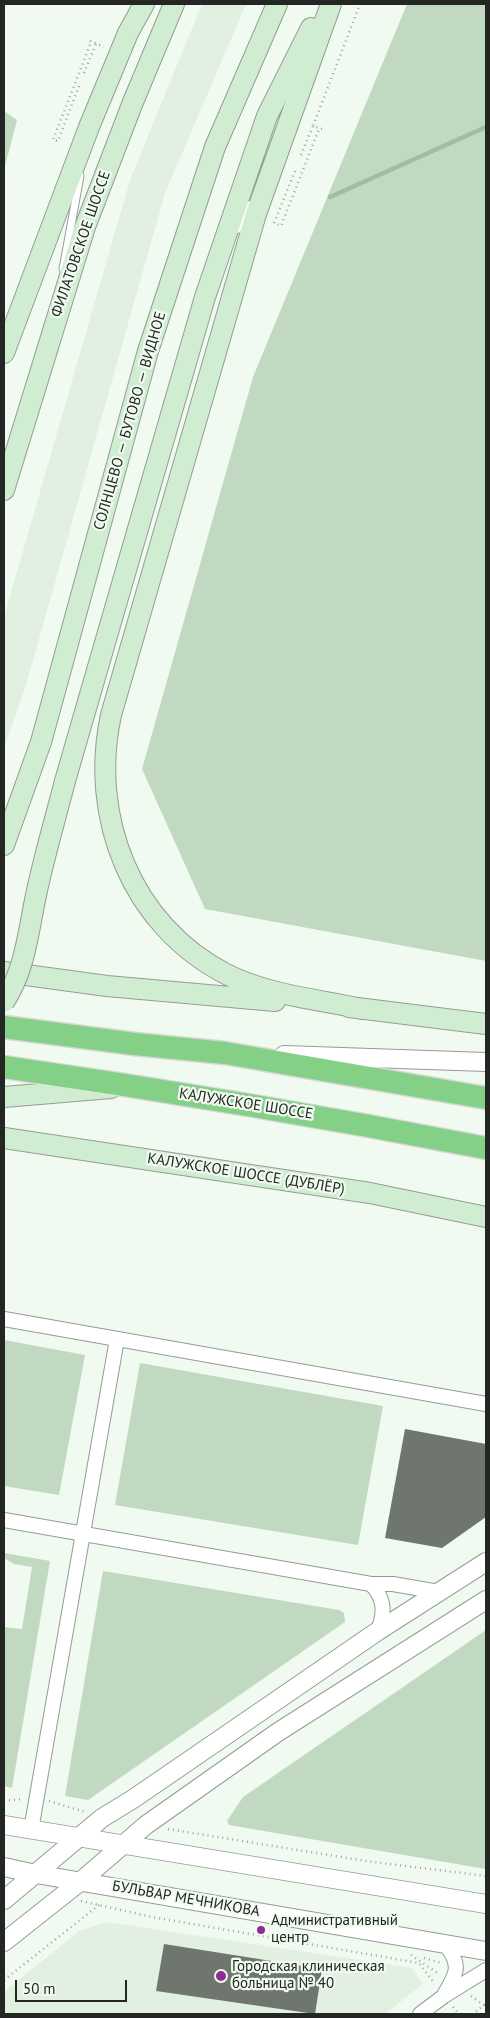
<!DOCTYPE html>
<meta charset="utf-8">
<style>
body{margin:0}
#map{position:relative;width:490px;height:2018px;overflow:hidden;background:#f0faf0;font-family:"PT Sans",sans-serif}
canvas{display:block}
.frame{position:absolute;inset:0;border:5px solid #232623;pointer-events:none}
.scale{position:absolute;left:15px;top:1980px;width:112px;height:22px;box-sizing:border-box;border:2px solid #232623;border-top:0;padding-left:6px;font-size:15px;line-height:18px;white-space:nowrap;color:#232623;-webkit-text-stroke:4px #f0faf0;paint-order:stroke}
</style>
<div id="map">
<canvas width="490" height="2018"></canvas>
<div class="frame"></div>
<div class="scale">50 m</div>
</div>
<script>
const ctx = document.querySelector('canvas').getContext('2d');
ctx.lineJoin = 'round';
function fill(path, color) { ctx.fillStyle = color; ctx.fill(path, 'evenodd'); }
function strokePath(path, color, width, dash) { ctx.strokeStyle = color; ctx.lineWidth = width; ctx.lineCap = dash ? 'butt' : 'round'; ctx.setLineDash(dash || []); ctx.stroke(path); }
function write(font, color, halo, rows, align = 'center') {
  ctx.font = font + ' "PT Sans",sans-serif'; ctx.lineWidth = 4.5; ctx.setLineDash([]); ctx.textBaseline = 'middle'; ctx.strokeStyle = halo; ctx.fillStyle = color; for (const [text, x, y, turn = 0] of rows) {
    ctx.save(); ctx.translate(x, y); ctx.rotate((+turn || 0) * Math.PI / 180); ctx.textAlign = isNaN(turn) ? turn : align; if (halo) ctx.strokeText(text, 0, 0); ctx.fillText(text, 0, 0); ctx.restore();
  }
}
const built = new Path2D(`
 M202,4H246L165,193L26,685L4,748V617L130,180Z
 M107,1922L412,1968L423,1984L385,2014H4V1992L79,1931Z`);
const green = new Path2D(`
 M407,4H486V961L205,909L142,769L253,377Z
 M4,111L17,120L4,170Z
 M4,1340L85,1355L59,1495L4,1486Z
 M140,1363L383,1406L358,1545L115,1505Z
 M4,1553L50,1561L12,1788L4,1786V1627L22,1629L32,1567L14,1564L4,1558Z
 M103,1571L339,1610L344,1613L345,1622L88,1800L65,1796Z
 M486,1630V1869L229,1825L227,1821L243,1797Z`);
const stream = new Path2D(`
 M330,197L486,127`);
const building = new Path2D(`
 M405,1429L486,1444V1517L442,1548L385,1538Z
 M164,1944L322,1969L315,2014L156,1991Z`);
const path = new Path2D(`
 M90,41L104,47
 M84,73L96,44
 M79,86L58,141L53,140L91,42
 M322,129L313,126L360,4
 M301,155L313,126
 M295,171L274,223L281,226L319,129
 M4,1801L22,1799
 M49,1801L85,1812
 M168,1829L366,1861L486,1876
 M81,1901L152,1917L419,1963L434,1983
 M411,1955L439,1974
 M424,1958L441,1963
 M4,1980L99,1905
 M471,1996L484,2005L473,2014
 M453,2007L459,2014`);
const service = new Path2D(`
 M238,229L249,205
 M63,269L80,176`);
const minor = new Path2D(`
 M4,1319L486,1404
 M4,1520L371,1584H393L439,1592
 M371,1584C385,1599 385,1612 378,1631
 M31,1830L117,1339
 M444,1995C457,1973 462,1965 445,1944
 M420,2014L444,1996L486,1970`);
const tertiary = new Path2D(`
 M284,1055L486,1062
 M4,1825L486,1904
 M4,1867L36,1874L486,1951
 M4,1900L102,1818L133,1799L378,1631L486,1562
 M4,1942L81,1881L146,1825L278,1732L486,1600`);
const secondary = new Path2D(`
 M331,4L256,214L111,715C89,817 131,925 226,974C267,995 317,999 362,1009
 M4,353L89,127L128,33L144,4
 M4,490L85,227L133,102L174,4
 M65,781L205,297L267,116L311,28
 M4,845L41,742L148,351L215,147L277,4
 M4,972L107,986L275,1001
 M349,1007L486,1024
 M4,1097L111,1088
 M4,1138L370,1193L486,1217`);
const trunk = new Path2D(`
 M4,1027L135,1044L225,1053L486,1098
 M4,1067C165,1090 326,1117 486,1148`);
const secondaryBridge = new Path2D(`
 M4,1002C24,972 28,935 35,900C43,860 55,820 65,781`);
const markers = [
 [261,1930,5,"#8d2d95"],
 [221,1976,6,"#8d2d95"]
];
const streetNames = [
 ["ФИЛАТОВСКОЕ ШОССЕ",81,244,-71],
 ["СОЛНЦЕВО — БУТОВО — ВИДНОЕ",130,421,-74],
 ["КАЛУЖСКОЕ ШОССЕ",246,1104,9],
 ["КАЛУЖСКОЕ ШОССЕ (ДУБЛЁР)",246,1174,9],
 ["БУЛЬВАР МЕЧНИКОВА",186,1899,10]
];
const poiNames = [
 ["Административный",271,1921],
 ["центр",271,1938],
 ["Городская клиническая",232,1967],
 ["больница № 40",232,1984]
];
fill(built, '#e1f0e0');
fill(green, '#c0d9c0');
strokePath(stream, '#a0be9f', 4.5);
fill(building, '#6e766e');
strokePath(service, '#949d94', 9);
strokePath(minor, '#949d94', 16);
strokePath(tertiary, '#949d94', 20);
strokePath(secondary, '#949d94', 22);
strokePath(trunk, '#d7d8d7', 25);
strokePath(path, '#9ea59e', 2.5, [1, 4]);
strokePath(service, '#fff', 7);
strokePath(minor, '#fff', 14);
strokePath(tertiary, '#fff', 18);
strokePath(secondary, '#d0edd2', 20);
strokePath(trunk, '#83d086', 22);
strokePath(secondaryBridge, '#949d94', 22, []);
strokePath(secondaryBridge, '#d0edd2', 20);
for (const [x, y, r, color] of markers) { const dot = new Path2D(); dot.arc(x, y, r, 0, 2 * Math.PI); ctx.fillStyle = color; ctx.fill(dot); strokePath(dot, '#f0faf0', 2); }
write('15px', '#232623', '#f0faf0', streetNames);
write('15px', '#232623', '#f0faf0', poiNames, 'left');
</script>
